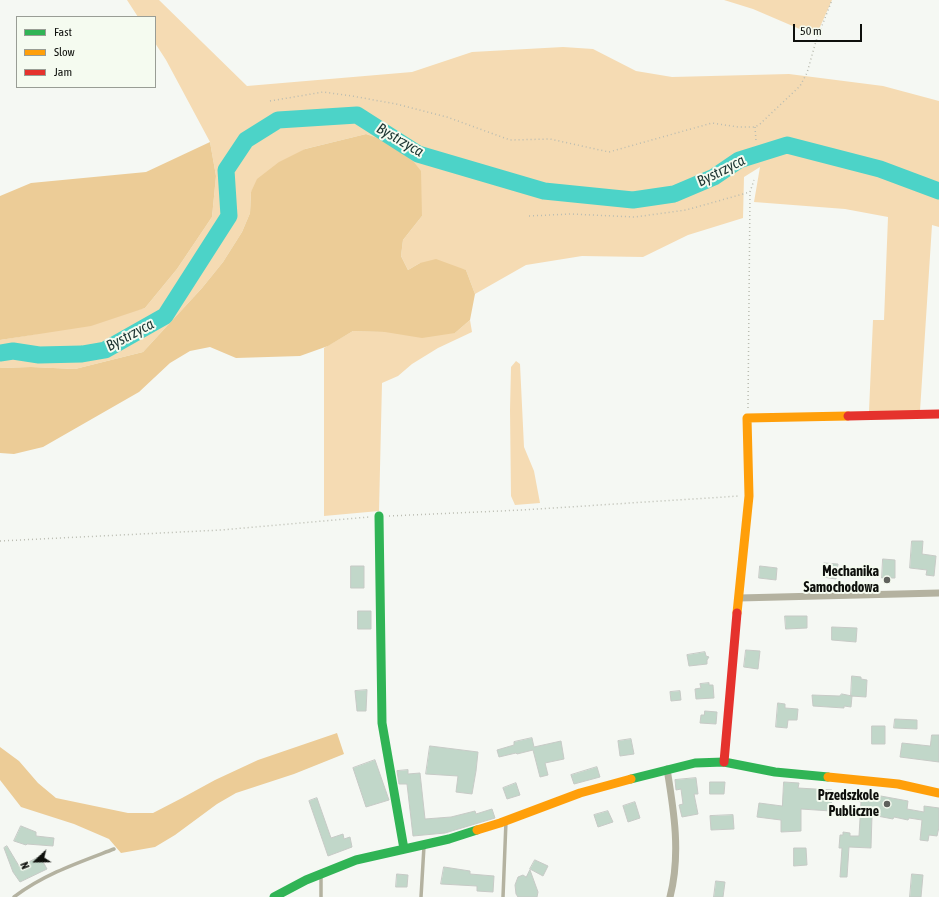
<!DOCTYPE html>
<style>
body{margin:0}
#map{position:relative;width:939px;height:897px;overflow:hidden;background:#f5f8f3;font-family:"Asap Condensed",sans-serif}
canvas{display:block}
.legend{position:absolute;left:16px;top:16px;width:140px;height:72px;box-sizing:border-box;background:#f5fbf0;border:1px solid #999d95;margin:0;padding:5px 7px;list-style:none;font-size:12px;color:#0e100c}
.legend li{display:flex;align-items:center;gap:8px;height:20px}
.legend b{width:20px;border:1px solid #999d95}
.north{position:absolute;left:16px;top:841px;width:40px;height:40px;-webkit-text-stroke:3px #f5fbf0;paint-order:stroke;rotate:248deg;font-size:11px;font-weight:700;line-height:16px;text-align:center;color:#0e100c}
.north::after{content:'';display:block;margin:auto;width:14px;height:18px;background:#0e100c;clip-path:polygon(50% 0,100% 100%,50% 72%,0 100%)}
.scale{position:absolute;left:793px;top:24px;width:69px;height:18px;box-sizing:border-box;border:2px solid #0e100c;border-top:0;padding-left:5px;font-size:12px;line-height:14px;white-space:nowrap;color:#0e100c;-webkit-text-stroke:3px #f5fbf0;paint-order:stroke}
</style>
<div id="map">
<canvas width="939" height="897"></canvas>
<ul class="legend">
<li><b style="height:5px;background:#30b455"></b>Fast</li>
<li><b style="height:5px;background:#ff9f0a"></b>Slow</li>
<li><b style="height:5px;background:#e5322d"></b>Jam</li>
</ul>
<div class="north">N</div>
<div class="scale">50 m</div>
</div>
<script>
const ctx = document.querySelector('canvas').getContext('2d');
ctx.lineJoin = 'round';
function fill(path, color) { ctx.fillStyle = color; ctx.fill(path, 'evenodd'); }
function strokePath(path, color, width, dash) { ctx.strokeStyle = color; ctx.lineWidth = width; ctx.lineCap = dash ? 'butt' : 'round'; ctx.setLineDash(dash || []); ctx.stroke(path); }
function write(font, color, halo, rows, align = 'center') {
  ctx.font = font + ' "Asap Condensed",sans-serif'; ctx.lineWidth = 4; ctx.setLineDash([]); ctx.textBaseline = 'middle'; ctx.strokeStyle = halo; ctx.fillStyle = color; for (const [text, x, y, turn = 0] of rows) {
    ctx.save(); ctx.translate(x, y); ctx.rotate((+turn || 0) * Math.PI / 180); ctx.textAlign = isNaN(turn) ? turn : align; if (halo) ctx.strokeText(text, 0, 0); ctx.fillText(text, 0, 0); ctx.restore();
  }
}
const green = new Path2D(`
 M127,0H159L247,86L412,72L472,52L563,47L593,49L636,71L672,77L789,74L883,86L939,101V227L932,225L920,411H869L873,320H884L888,217L845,209L754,202L760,167L744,177L743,218L688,235L643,257L582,256L526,265L475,294L466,270L420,263L408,270L401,256L403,240L422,216L413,161L381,139L366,134L305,149L251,192L250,213L242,232L223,262L202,288L143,352L75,369L31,367L0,368V340L36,334L145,308L177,269L212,217L216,176L210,142L166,60L155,43V17H138Z
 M724,0H832L816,36L753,9Z
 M470,320L472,332L438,348L412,364L398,376L382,383L379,511L324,516V348L353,331L455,333Z
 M516,361L520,364L524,447L534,471L540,503L515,505L511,496L510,410L511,367Z`);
const forest = new Path2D(`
 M366,134L381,139L413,161L421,171L422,216L403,240L401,256L408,270L420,263L436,259L466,270L475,294L470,320L455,333L422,338L385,332L353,331L328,346L300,356L236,358L210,347L190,351L170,363L139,392L43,447L14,454L0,453V368L31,367L75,369L143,352L202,288L223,262L242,232L250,213L251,192L257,179L279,162L305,149Z
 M210,142L216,176L212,217L177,269L145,308L91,326L0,340V196L31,183L146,172Z
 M337,733L344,754L294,774L236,793L217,804L175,835L155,847L121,853L109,839L74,824L21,807L0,780V747L19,761L38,783L56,798L128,813H153L182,798L215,780L258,760Z`);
const river = new Path2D(`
 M0,353L13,351L39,355L82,354L105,350L165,316L229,216L226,170L246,140L278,120L357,115L418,154L544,191L633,200L674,194L714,177L739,160L787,145L880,169L939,191`);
const building = new Path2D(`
 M912,541H923L922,554L936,556L934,576L926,575L927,570L910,568Z
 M883,559L895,560V578H882Z
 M824,563L838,564L836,579L823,577Z
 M351,566H364V588H351Z
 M760,566L777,568L776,580L759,578Z
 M358,611H371V629H358Z
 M785,616H807V628L786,629Z
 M832,627L857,628L856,642L832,640Z
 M746,650L760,651L758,669L744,667Z
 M705,652L706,656L709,657L707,660V664L689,666L687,655Z
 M852,676L861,677V679L867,680L866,697L851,696Z
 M709,683V685H713L714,698L696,699L695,689L701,688L700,684Z
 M367,690L366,711H357L355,691Z
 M680,691L681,700L671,701L670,692Z
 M842,694L852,696L851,707L844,706V708L813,706L812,695L839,696Z
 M778,703L785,704V708L798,709L797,720H788L787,728L776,727Z
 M705,711L717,712L716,724L700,723L701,715H704Z
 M895,719L917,720V729L894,728Z
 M872,726H885V744H872Z
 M932,735H939V762L900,757L902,743L930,746Z
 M532,738L534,747L561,741L564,759L545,763L548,775L540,777L533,750L517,754L516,753L499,757L497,750L514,745V742Z
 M631,739L634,754L620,756L618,741Z
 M430,746L478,752L476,771L472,794L456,792L458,776L426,774Z
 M375,760L389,800L366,807L353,768Z
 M597,767L600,777L574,784L571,775Z
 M408,770V774L420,773L425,819L451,817L475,811L476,814L492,809L495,818L445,833L413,836L407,784H399L397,771Z
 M696,778L698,794H694L698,814L682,817L679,805L683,804L681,789L676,790L675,780Z
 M710,782H725L724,794H710Z
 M784,782L799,783L798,788L832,790L831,811L801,809V831L781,832V820L757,817L759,803L782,806Z
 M516,783L520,795L507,799L503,788Z
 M859,792L908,801L907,809L924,812V806L939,808V827L937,836L929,835L928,841L920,840L922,820L909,818L908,820L894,817L893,819L872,815L871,848L849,847L847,877H840L842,848H839L840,835H843V832L850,833V836H859L861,802L857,801Z
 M317,798L331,838L343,834L344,839L350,837L352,847L328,856L309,801Z
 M635,802L640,818L628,822L623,806Z
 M608,811L613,822L598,827L594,815Z
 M733,815L734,829L711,830L710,816Z
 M21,826L36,832V836L54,838L53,846L27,844L26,845L14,841Z
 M7,846L19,866H21L40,856L47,869L20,882L13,872L4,848Z
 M794,848H806L807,865L794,866Z
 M535,860L548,866L543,876L530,869Z
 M444,867L470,871V874L494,876L493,892L477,891V886L441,884Z
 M530,870L538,892L537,897H518L516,894L515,885L518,877L523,875L526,877Z
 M397,874L408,875L407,887H396Z
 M912,874L923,875L921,897H910Z
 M716,881L725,882L723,897H714Z`);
const path = new Path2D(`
 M270,101L323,92L352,96L396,104L447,117L510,140L550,139L609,152L712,123L738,127H755L760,124L800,86L807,73L816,41L832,0
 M755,127L756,141
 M529,216L571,214L635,217L686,210L750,192
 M748,408L750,192L754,180
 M389,516L522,510L739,496
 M0,541L221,530L369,517`);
const lane = new Path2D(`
 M321,875V897
 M14,897C44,874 80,862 114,849
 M421,897L424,846
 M503,897L506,821`);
const street = new Path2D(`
 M739,598L939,593
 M667,769C674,811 681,855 670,897`);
const fast = new Path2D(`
 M379,516L382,723L404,849
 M631,779L695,763L724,762L775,772L828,777
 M274,897L306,880L356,860L449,839L477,830`);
const slow = new Path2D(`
 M737,613L749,496L747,418L848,416
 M828,777L898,784L939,793
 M477,830L500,823L580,793L631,779`);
const jam = new Path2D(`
 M848,416L939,414
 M724,762L737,613`);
const markers = [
 [887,580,4,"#5f615d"],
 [887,804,4,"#5f615d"]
];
const poiNames = [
 ["Mechanika",879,572],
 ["Samochodowa",879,588],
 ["Przedszkole",879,796],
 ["Publiczne",879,812]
];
const waterNames = [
 ["Bystrzyca",400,140,30],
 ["Bystrzyca",721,171,-27],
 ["Bystrzyca",130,335,-28]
];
fill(green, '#f5dbb3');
fill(forest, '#eccc97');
strokePath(river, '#4cd3c8', 17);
fill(building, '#c1d7c9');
strokePath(building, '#c7cac6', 1);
strokePath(path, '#babcb1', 1.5, [1, 3]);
strokePath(lane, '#b4b2a0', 3.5);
strokePath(street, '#b4b2a0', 7);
strokePath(fast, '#30b455', 9);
strokePath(slow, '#ff9f0a', 9);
strokePath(jam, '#e5322d', 9);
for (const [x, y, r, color] of markers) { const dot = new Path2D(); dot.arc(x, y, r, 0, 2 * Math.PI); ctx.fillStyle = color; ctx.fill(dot); strokePath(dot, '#f5fbf0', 1.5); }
write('bold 14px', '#0e100c', '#f5fbf0', poiNames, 'right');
write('italic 15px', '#1b3431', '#f5fbf0', waterNames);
</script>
